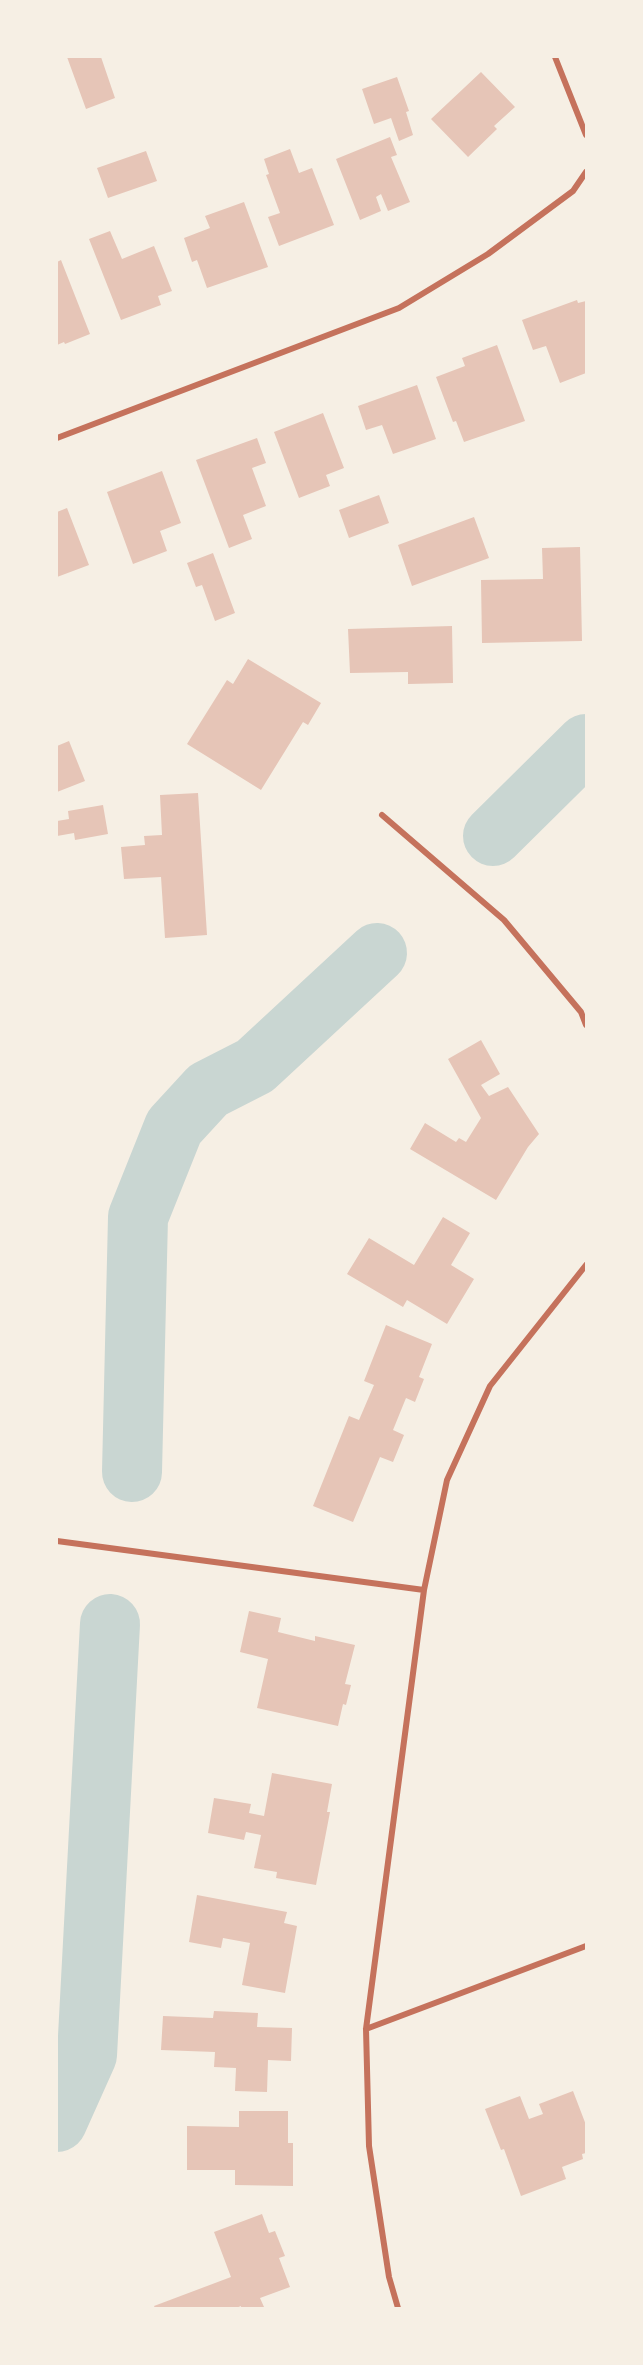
<!DOCTYPE html>
<style>
body{margin:0}
#map{position:relative;width:643px;height:2365px;overflow:hidden;background:#f6efe4;font-family:"Nunito Sans",sans-serif}
canvas{display:block}
.frame{position:absolute;inset:0;border:58px solid #f6efe4;pointer-events:none}
</style>
<div id="map">
<canvas width="643" height="2365"></canvas>
<div class="frame"></div>
</div>
<script>
const ctx = document.querySelector('canvas').getContext('2d');
ctx.lineJoin = 'round';
function strokePath(path, color, width, dash) { ctx.strokeStyle = color; ctx.lineWidth = width; ctx.lineCap = dash ? 'butt' : 'round'; ctx.setLineDash(dash || []); ctx.stroke(path); }
function fill(path, color) { ctx.fillStyle = color; ctx.fill(path, 'evenodd'); }
const river = new Path2D(`
 M493,836L586,744
 M132,1472L138,1217L174,1127L208,1090L255,1066L377,953
 M57,2122L87,2055L110,1624`);
const building = new Path2D(`
 M67,57H101L115,98L86,109Z
 M481,72L515,107L494,126L497,129L468,157L431,119Z
 M397,77L409,111L406,112L413,135L399,141L391,118L374,124L362,89Z
 M390,137L397,155L391,157L410,202L388,211L381,194L376,197L381,211L360,220L336,159Z
 M290,149L299,173L312,168L334,225L279,246L268,217L280,213L266,175L269,174L264,159Z
 M146,151L157,181L108,198L97,168Z
 M244,202L268,267L207,288L197,260L192,262L184,238L210,228L205,216Z
 M110,231L122,259L154,246L172,291L158,296L161,305L121,320L89,239Z
 M61,260L90,334L65,344L64,342L57,345V262Z
 M577,300L578,303L586,301V373L560,383L546,346L533,350L522,320Z
 M497,345L525,421L464,442L456,421L453,422L436,377L465,366L462,358Z
 M417,385L436,439L393,454L382,425L366,430L358,406Z
 M323,413L344,468L326,475L330,486L299,498L274,432Z
 M257,438L266,463L252,468L266,506L243,515L252,539L229,548L196,460Z
 M162,471L181,523L160,531L167,551L133,564L107,492Z
 M379,495L389,523L349,538L339,510Z
 M67,508L89,565L57,577V512Z
 M474,517L489,558L412,586L398,545Z
 M580,547L582,641L482,643L481,580L543,579L542,548Z
 M213,553L235,613L215,621L202,585L196,587L187,563Z
 M452,626L453,683L408,684V672L350,673L348,629Z
 M248,659L321,703L308,725L303,722L261,790L187,744L227,680L233,684Z
 M69,741L85,781L57,792V746Z
 M198,793L207,935L165,938L161,877L124,879L121,847L145,845L144,836L162,835L160,795Z
 M103,805L108,834L75,840L74,833L57,836V821L69,819L68,811Z
 M481,1040L500,1074L481,1085L489,1096L508,1087L539,1134L528,1147L496,1200L410,1149L425,1123L456,1142L459,1138L466,1142L481,1118L448,1059Z
 M443,1217L470,1233L451,1265L474,1279L447,1324L407,1300L403,1307L347,1274L369,1238L414,1265Z
 M386,1325L432,1344L419,1377L424,1379L415,1402L406,1398L393,1430L404,1435L393,1462L380,1457L353,1522L313,1506L349,1416L359,1420L374,1385L364,1381Z
 M249,1611L281,1618L278,1632L315,1641V1636L355,1645L345,1684L351,1685L346,1705L343,1704L338,1726L257,1708L268,1659L240,1652Z
 M272,1773L332,1784L327,1812H330L316,1885L276,1878L277,1872L254,1868L261,1835L246,1832L244,1840L208,1833L214,1798L251,1804L249,1813L264,1816Z
 M197,1895L287,1912L284,1923L297,1926L285,1993L242,1985L250,1943L223,1938L221,1948L189,1942Z
 M214,2011L258,2013L257,2027L292,2028L291,2061L268,2060L267,2092L235,2091L236,2068L214,2067L215,2052L161,2050L163,2016L213,2018Z
 M573,2091L586,2125V2153L582,2154L583,2159L562,2167L566,2179L521,2196L504,2149L501,2150L485,2109L520,2096L529,2119L543,2114L539,2104Z
 M239,2111H288V2143H293V2186L235,2185V2170H187V2126L239,2127Z
 M262,2214L269,2233L275,2231L285,2256L279,2258L290,2287L260,2298L264,2307L262,2308H241V2306L236,2308H155L154,2306L231,2277L214,2232Z`);
const minor = new Path2D(`
 M555,57L586,135
 M57,438L399,308L488,254L573,191L586,172
 M382,815L504,920L581,1012L586,1025
 M57,1541L424,1590
 M366,2029L586,1946
 M398,2308L389,2277L369,2146L366,2029L424,1590L447,1480L490,1386L586,1265`);
strokePath(river, '#c9d6d2', 60);
fill(building, '#e6c5b7');
strokePath(minor, '#c5725c', 6);
</script>
